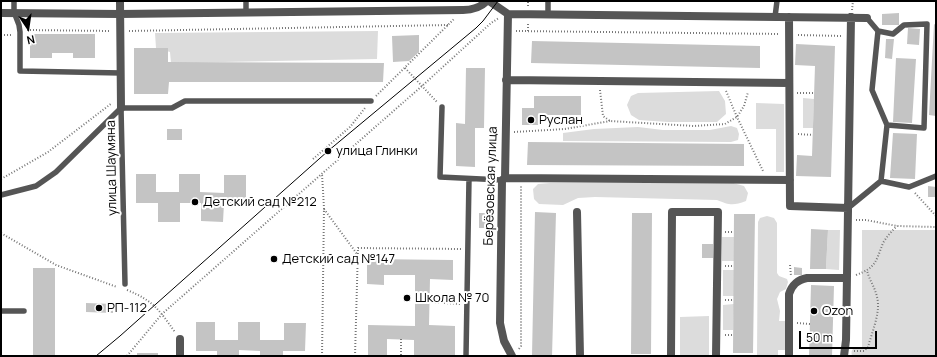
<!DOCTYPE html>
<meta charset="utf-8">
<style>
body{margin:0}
#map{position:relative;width:937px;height:357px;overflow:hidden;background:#fff;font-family:Manrope,sans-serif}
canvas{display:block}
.frame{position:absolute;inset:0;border:2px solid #000;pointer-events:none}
.north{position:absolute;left:8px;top:8px;width:40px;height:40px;-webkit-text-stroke:3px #fff;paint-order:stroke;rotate:167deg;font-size:11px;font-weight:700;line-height:16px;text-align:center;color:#000}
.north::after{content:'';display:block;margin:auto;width:14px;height:18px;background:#000;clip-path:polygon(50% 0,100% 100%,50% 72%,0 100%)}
.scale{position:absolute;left:799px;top:331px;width:78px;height:18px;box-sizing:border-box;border:2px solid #000;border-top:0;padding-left:5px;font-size:12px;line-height:14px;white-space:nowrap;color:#000;-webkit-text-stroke:3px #fff;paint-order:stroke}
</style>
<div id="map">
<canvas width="937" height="357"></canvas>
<div class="frame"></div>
<div class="north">N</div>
<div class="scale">50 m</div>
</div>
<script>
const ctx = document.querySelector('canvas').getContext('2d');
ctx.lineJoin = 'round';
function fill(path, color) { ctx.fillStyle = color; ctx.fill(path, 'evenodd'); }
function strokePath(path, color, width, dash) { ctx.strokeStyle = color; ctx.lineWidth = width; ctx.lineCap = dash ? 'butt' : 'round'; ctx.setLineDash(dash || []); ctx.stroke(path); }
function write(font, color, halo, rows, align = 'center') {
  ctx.font = font + ' Manrope,sans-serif'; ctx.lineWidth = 4; ctx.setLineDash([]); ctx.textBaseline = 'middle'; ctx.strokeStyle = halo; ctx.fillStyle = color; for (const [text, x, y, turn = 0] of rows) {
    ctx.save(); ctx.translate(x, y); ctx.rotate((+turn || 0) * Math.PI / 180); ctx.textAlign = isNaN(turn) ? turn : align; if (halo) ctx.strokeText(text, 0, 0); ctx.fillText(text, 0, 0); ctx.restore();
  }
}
const green = new Path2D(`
 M378,31L377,59L171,63L170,52L156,48L155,33Z
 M719,91L725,101L726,114L717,122H668L639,120L631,115L627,105L631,96L638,93Z
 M803,98L814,99L813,128H803Z
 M756,103L784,104V172H776V129H756Z
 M731,126L737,128L739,134L738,140L731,142L563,141V133L594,129L638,127L663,130H710Z
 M550,183H733L744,186L748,193L746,201C733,206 729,205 717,200L595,197L578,198L563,205L539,204L534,199L533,189L538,184Z
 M767,216L774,218L777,223V273L779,276L787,279L788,282L786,289L780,292L777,299L780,311L779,321H785V350H778V356H758L757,355L758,222L760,218Z
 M828,230H840L839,270L826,269Z
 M862,230H936V356H852C850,348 855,347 862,347Z
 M722,237H734V261H722Z
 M723,270H734V296H723Z
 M734,304L733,330H723V305Z
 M709,316V355H680V317Z`);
const building = new Path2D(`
 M899,13V25H882V14Z
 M934,24L936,25V116L929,115Z
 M908,28L920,29L919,45L907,44Z
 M30,34H95V58H73V53H52V58H30Z
 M419,35V52L409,61L393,62L392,36Z
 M886,39H894L892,59L885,58Z
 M532,41L760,46V68L531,63Z
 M796,44L835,46L831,177L796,176L797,155L812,156L815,66L795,65Z
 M134,48H168V62L384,63L383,82H169L168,94H134Z
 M896,58L916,59L912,123L893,122Z
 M466,68H485L484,128H475V167L456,166V123L465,124Z
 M534,96H581V115H540V125H522V108H534Z
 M167,129H182V140H167Z
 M893,133L917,134L915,179L890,178Z
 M528,142L744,144V166L527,165Z
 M136,174H156V192H179V174H200V192L224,193V175H246V204L224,203L223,222L201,221V203H180V222H158V203H136Z
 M928,186L936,187V197H928Z
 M535,212L556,213L552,356L532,355Z
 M479,213H488V228H479Z
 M632,213H652L651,354H631Z
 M734,214H755L753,353H733Z
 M811,229L828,230L826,269H810Z
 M702,244H713V258H702Z
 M367,259L453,260V280L430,279L429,325L455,326V356H414V340L387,339V356H368V325L415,326V275H384V285L367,284Z
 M794,267L802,268V275H794Z
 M33,268H55V356H33Z
 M811,285L834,286L832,356H809Z
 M86,303L113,304V313L86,312Z
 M196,322H215V340H238V322H260V340H284V323H306L305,351H283V356H260V351L239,350V356H217V351H196Z
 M137,353H158V356H137Z`);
const path = new Path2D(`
 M528,6V1
 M852,10L853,1
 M27,30L111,31
 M129,31L448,25
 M516,31L780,34
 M528,31V23
 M1,35H12
 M798,35L842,36
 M405,68L437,102
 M600,90L603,116L610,121L694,126L725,124L737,117L744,106L748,92
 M726,91L737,117L763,171
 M797,93H814
 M376,96L454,19
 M514,132L565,129L610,121
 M798,134L813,135
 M313,159L350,127L365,108
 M1,179L48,152L112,103
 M915,193L936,216
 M324,209L357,254
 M856,220H866L897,226L936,227
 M725,232H734
 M1,233L56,265L117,287
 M790,265L791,276
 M725,266H734
 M856,275C876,268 876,261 883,243C887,236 892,231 897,226
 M127,290C154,301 159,310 175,332
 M725,300H734
 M429,302L460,304
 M797,323L810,324
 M725,335H733
 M401,339V356
 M519,349L521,346V186
 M854,351H864L868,347C872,332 881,312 877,297C875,287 869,280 867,270
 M127,356L162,314L422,86L491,23L499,18
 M322,356L324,208L322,174
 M355,356L358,248L461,249`);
const service = new Path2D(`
 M14,1V12L19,25L20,32V71L121,73
 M246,13V1
 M548,14V1
 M775,17L777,1
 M878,31L872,90L887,125
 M442,107L440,177L502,180
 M121,108H172L185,101H371
 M881,181L909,187L936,176
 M1,195L36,186L56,172L121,108L125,284
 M848,208L881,181L887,125L924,128L927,24L904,25L893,34L878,31L867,18
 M1,311H24
 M466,356L469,179`);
const minor = new Path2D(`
 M120,1L121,108
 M489,1L508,14L867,18
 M1,13L120,14L463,10C473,10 480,8 487,1
 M508,14L505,178L502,180L500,323L504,341L512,356
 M789,17L790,206L848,208
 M506,80L789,83
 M505,178L790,180
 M577,212L580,356
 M180,339V356
 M671,356L672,212H718L716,356
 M789,356V294C792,285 797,280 807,278H847
 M844,356L846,340L851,17`);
const tram = new Path2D(`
 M96,356L120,336L328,151L476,28L483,21L498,1`);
const markers = [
 [531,120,4,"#000"],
 [328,151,4,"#000"],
 [195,202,4,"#000"],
 [274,259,4,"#000"],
 [407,298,4,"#000"],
 [99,308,4,"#000"],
 [814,311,4,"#000"]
];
const poiNames = [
 ["Руслан",539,120],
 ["улица Глинки",336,151],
 ["Детский сад №212",203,202],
 ["Детский сад №147",282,259],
 ["Школа № 70",415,298],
 ["РП-112",107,308],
 ["Ozon",822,311]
];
const streetNames = [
 ["улица Шаумяна",112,168,-91],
 ["Берёзовская улица",491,186,-88]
];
fill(green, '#dcdcdc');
fill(building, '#c4c4c4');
strokePath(path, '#777', 2, [1, 2]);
strokePath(service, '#555', 5.5);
strokePath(minor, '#555', 8);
strokePath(tram, '#000', 1);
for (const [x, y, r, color] of markers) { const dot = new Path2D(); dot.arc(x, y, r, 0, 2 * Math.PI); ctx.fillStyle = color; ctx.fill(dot); strokePath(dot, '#fff', 1.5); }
write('13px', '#000', '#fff', poiNames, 'left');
write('13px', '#000', '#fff', streetNames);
</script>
